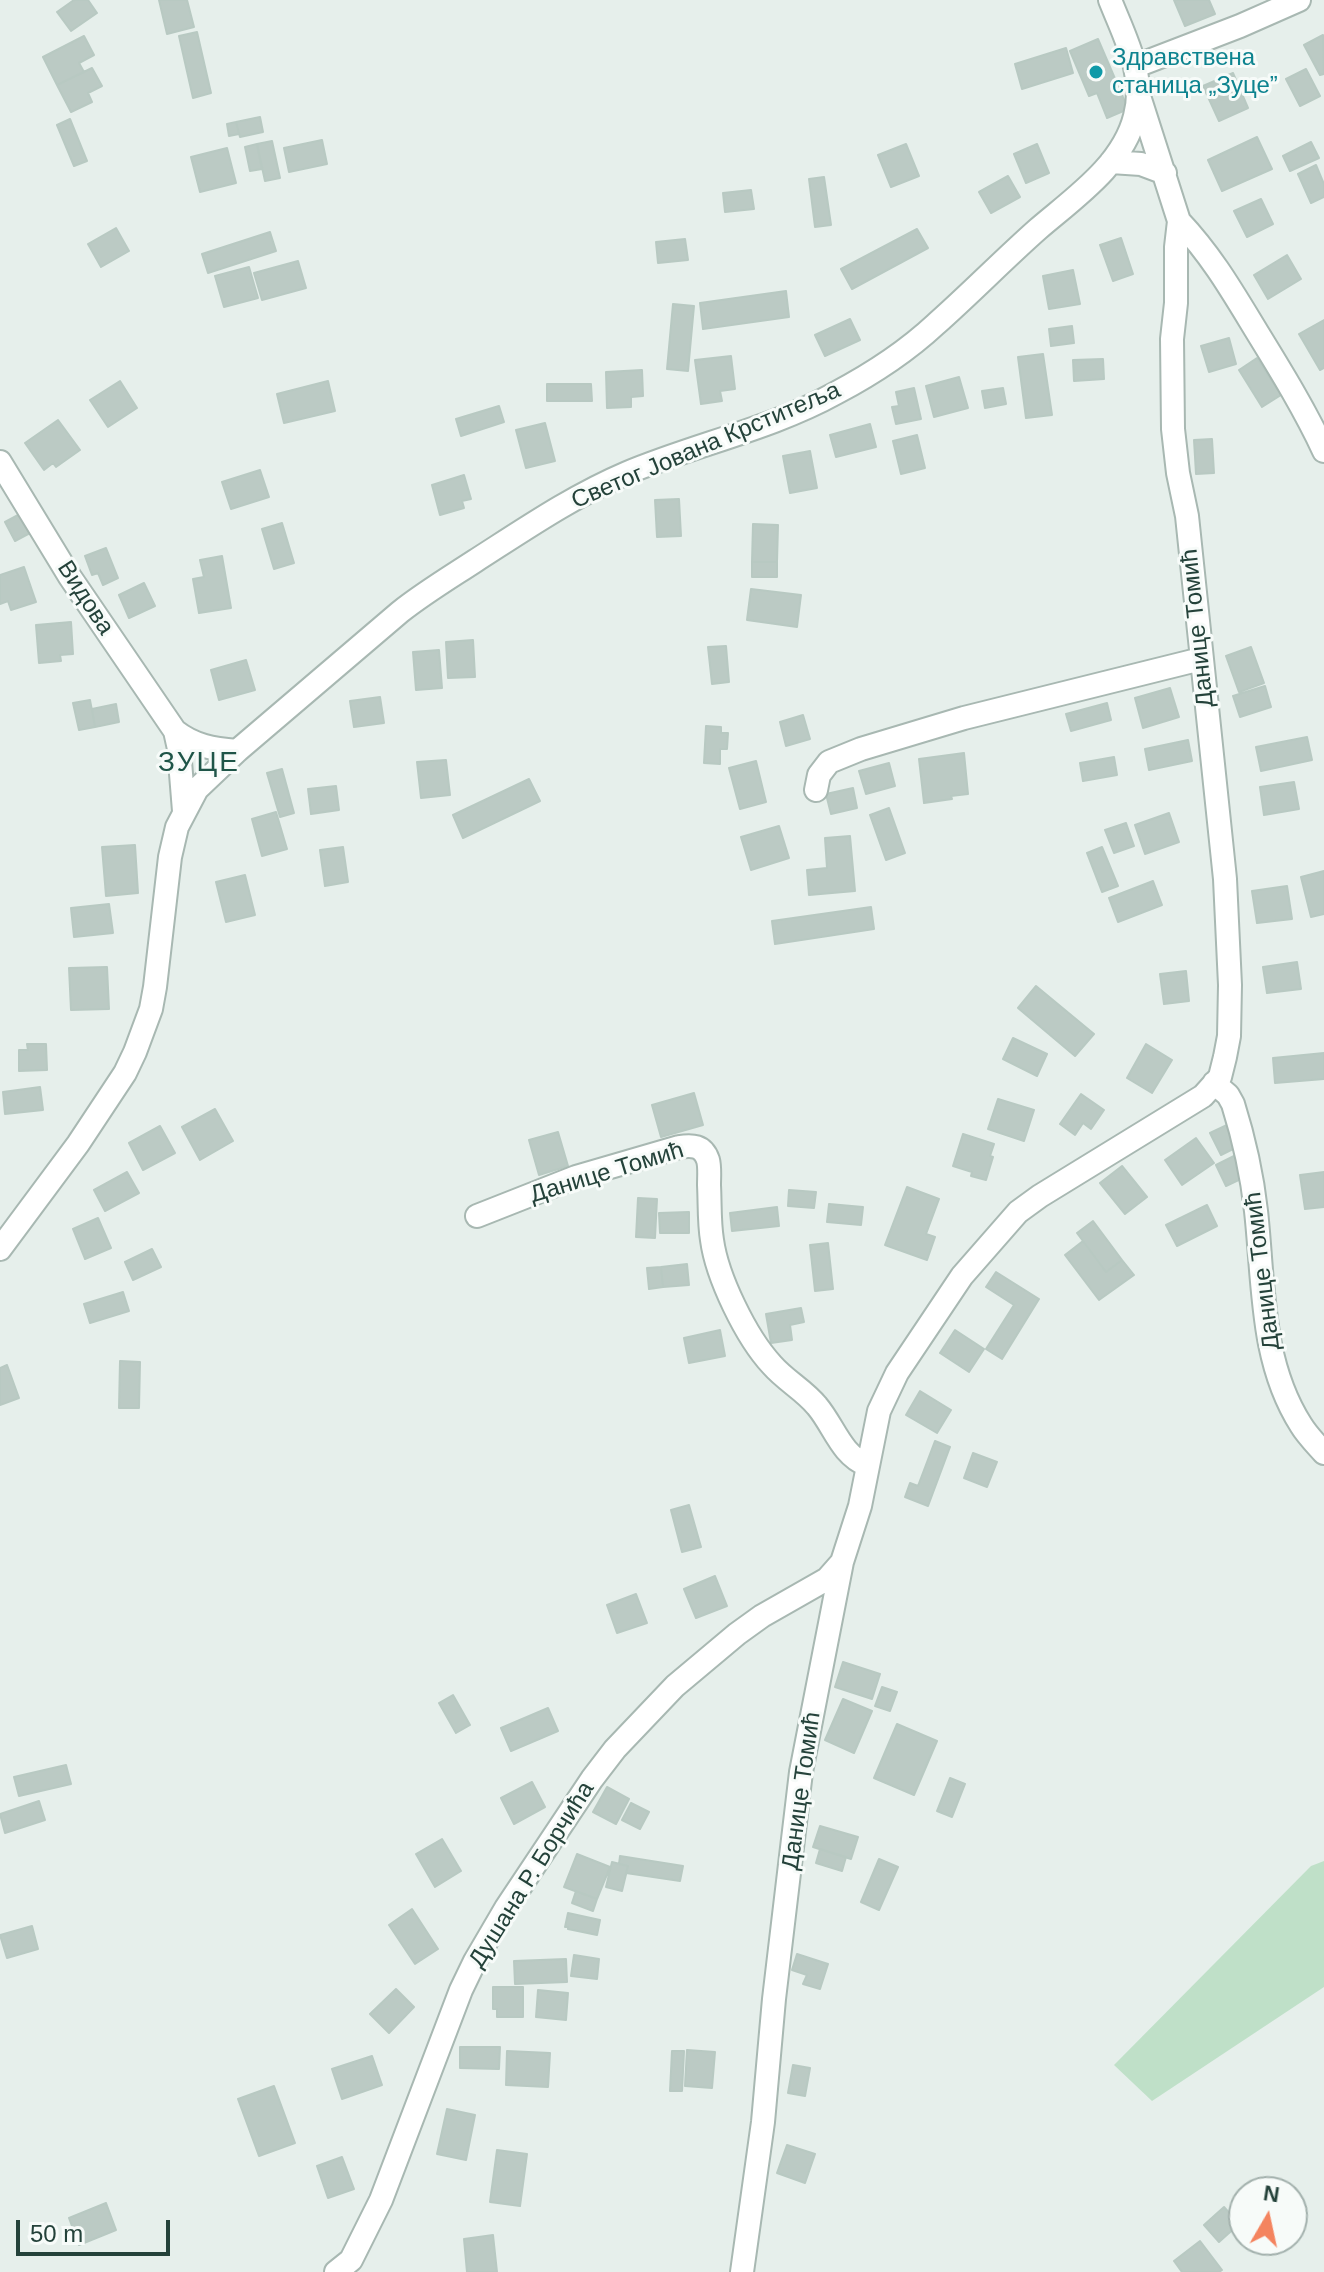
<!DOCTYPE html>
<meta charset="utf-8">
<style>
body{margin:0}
#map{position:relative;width:1324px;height:2272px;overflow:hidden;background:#e6efeb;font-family:Arial,sans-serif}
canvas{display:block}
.north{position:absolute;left:1228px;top:2176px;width:80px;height:80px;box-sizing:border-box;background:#f7fbf9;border:2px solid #a3b1ad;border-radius:50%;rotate:9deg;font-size:22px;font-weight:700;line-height:32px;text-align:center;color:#24423a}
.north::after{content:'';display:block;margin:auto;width:28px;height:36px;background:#f4845f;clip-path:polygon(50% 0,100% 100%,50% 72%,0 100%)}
.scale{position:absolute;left:16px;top:2220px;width:154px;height:36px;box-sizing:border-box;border:4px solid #24423a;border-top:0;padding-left:10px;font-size:24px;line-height:28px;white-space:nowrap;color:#24423a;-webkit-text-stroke:6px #f7fbf9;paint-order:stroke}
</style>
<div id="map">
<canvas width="1324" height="2272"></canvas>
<div class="north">N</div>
<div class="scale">50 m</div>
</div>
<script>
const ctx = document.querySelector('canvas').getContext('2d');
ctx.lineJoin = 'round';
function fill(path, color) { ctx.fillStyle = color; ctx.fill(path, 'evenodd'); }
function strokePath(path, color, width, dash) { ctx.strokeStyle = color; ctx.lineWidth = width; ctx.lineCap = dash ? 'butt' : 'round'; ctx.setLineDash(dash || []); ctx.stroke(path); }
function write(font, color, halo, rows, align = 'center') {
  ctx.font = font + ' Arial,sans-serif'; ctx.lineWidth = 6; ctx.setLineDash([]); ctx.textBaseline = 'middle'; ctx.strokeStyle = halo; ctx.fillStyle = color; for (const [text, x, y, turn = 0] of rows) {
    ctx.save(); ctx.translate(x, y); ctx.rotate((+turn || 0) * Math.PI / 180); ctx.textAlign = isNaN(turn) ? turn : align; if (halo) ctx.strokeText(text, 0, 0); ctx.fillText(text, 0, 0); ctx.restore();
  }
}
const green = new Path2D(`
 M1324,1861V1987L1152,2101L1114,2065L1311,1866Z`);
const building = new Path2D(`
 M74,0H88L97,13L71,31L57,12Z
 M159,0H187L194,27L167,34Z
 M1174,0H1209L1215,14L1185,26Z
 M197,32L211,93L193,98L179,36Z
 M1323,35L1324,74L1320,75L1304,45Z
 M84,36L94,55L79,63L84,72L57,85L43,57Z
 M1098,39L1128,109L1107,118L1097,93L1089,96L1070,51Z
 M1066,48L1073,73L1022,89L1015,64Z
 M92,68L102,86L88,93L92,102L71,112L57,85Z
 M1306,69L1320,96L1300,106L1286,79Z
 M1233,73L1248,108L1219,121L1203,86Z
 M260,117L263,132L240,137L236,122Z
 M70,119L87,161L74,166L57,125Z
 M236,122L239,134L229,136L227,124Z
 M1257,137L1272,169L1222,191L1208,160Z
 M322,140L327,164L289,172L284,148Z
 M272,141L280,178L265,181L257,144Z
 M1311,142L1319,158L1290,171L1283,156Z
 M257,144L262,169L250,171L245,147Z
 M906,144L919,176L891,187L878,155Z
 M1037,144L1049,173L1026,183L1014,154Z
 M227,148L236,183L200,192L191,157Z
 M1316,165L1324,184V197L1311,203L1298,174Z
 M1008,176L1020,197L991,213L979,192Z
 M824,177L831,225L815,227L809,179Z
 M751,190L754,209L725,212L723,193Z
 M1261,199L1273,224L1247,237L1234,211Z
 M116,228L129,251L101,267L88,244Z
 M917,229L928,248L852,289L841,269Z
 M270,232L276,251L208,273L202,254Z
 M1121,238L1133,274L1113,281L1100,245Z
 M685,239L688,260L658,263L656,242Z
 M1287,255L1301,279L1268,299L1254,275Z
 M298,261L306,288L262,300L254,273Z
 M249,267L258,298L224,307L215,276Z
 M1073,270L1080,304L1049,309L1043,276Z
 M786,291L789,317L703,329L700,303Z
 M673,304L694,306L688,371L667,369Z
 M850,319L860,340L825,356L815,335Z
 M1324,320V368L1320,370L1299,334Z
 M1072,326L1074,343L1051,346L1049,329Z
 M1229,338L1236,364L1209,372L1201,346Z
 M1043,354L1052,415L1026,418L1018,357Z
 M731,356L735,389L720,391L722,401L701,404L695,360Z
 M1257,358L1281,395L1262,407L1239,370Z
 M1103,359L1104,379L1074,381L1073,360Z
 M642,370L643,396L631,397V407L607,408L606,372Z
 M959,377L968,408L934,417L926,386Z
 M120,381L137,408L108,427L90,400Z
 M328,381L335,411L284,423L277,394Z
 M547,384H591L592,401H547Z
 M914,388L921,419L896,424L892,407L899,406L896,392Z
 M1003,388L1006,404L985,408L982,391Z
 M499,406L504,422L461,436L456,419Z
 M58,420L80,450L56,467L53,463L44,470L25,443Z
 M545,423L555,461L526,468L516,430Z
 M870,424L876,447L836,457L830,435Z
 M917,435L925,468L901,474L893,441Z
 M1212,439L1214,473L1196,474L1194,440Z
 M810,451L817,488L790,493L783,456Z
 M260,470L269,497L231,509L222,482Z
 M464,475L471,499L462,501L464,508L440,515L432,485Z
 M679,499L681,536L657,537L655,500Z
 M20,514L30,533L15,541L5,522Z
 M282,523L294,563L274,569L262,529Z
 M753,524L778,525L777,562H752Z
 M106,548L118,578L103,585L98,573L92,575L85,556Z
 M222,556L231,608L199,613L193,579L204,577L200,560Z
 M752,562H777V577H752Z
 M24,567L36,602L11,610L8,601L0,604V575Z
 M144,583L155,606L129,618L119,595Z
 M751,589L801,595L797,627L747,620Z
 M71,622L73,654L60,655L61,661L39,663L36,625Z
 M473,640L475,677L448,678L446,642Z
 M726,646L729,682L712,684L708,647Z
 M1251,647L1264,683L1239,692L1226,656Z
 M439,650L442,688L416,690L413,652Z
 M246,660L255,690L219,700L211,670Z
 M1265,686L1271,707L1240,717L1233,696Z
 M1170,688L1179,717L1143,728L1135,698Z
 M380,697L384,723L354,727L350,701Z
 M90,700L95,727L79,730L73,703Z
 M1107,703L1111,720L1071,731L1066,714Z
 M116,704L119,722L95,727L92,709Z
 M803,715L810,739L786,746L780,722Z
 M706,726L721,727V733H728L727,749H720V764L704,763Z
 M1307,737L1312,760L1261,771L1256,747Z
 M1188,740L1192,761L1149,770L1145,749Z
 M964,753L968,794L951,796L952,799L924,803L919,759Z
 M1114,757L1117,775L1083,781L1080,763Z
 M446,760L450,795L421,798L417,762Z
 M756,761L766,802L740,809L729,768Z
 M889,763L895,786L866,794L859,771Z
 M282,769L294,813L280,817L267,773Z
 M529,779L540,801L463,838L453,815Z
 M1294,782L1299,809L1264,815L1260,787Z
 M336,786L339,810L311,814L308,789Z
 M853,788L857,808L831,814L826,794Z
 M889,808L905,853L886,860L870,815Z
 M276,812L287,849L262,856L252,819Z
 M1169,813L1179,842L1145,854L1135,825Z
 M1126,823L1134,846L1114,853L1105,830Z
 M779,826L789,858L751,870L741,837Z
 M850,836L855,891L809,895L807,870L827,868L825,838Z
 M135,845L138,893L106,896L102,847Z
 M343,847L348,882L325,886L320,850Z
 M1102,847L1118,886L1102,892L1087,853Z
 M1324,871V914L1311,917L1301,877Z
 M245,875L255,915L226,922L216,882Z
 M1153,881L1162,905L1118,922L1109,898Z
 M1287,886L1292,919L1257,923L1252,891Z
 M109,904L113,933L74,937L71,908Z
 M871,907L874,929L775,944L772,921Z
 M1297,962L1301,989L1267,993L1263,967Z
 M107,967L109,1009L71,1010L69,968Z
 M1186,971L1189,1001L1164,1004L1160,974Z
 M1036,986L1094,1034L1075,1056L1018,1008Z
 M1013,1038L1047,1054L1037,1076L1003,1059Z
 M27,1044H46L47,1070L19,1071V1050H28Z
 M1146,1044L1172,1060L1152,1093L1127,1078Z
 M1324,1053V1079L1275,1083L1273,1058Z
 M40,1087L43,1110L5,1114L3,1092Z
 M694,1093L703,1125L661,1137L652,1105Z
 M1081,1094L1104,1110L1091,1129L1083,1123L1075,1135L1060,1124Z
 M998,1099L1034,1110L1024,1141L988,1129Z
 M215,1109L233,1141L200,1160L182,1127Z
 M1227,1125L1237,1147L1221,1155L1210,1133Z
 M160,1126L175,1153L143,1170L129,1143Z
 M558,1132L568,1166L539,1175L529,1140Z
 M963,1134L994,1144L990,1156L993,1157L986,1180L971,1176L972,1172L953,1166Z
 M1196,1138L1214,1163L1182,1185L1165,1160Z
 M1236,1155L1247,1176L1226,1186L1216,1165Z
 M1122,1166L1147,1197L1125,1214L1100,1183Z
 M127,1172L139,1193L105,1211L94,1190Z
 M1324,1172V1207L1305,1209L1300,1175Z
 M907,1187L939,1199L926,1234L935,1237L927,1260L885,1245Z
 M789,1190L816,1192L814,1208L788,1206Z
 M638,1198L657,1199L655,1238L636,1237Z
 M829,1204L863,1207L861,1225L827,1222Z
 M1207,1205L1217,1226L1177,1246L1166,1225Z
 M777,1207L779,1226L732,1231L730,1213Z
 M689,1212V1233H660L659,1213Z
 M98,1218L111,1248L85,1259L73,1229Z
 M1093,1221L1122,1260L1106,1272L1077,1233Z
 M1083,1241L1106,1272L1122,1260L1134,1275L1099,1300L1065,1255Z
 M828,1243L833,1289L815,1291L810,1245Z
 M152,1249L161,1267L133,1280L125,1262Z
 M687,1264L689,1285L663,1287L661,1267Z
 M661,1267L663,1287L649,1289L647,1268Z
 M996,1272L1039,1299L1002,1359L986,1349L1014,1305L986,1287Z
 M123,1292L129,1311L90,1323L84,1304Z
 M801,1308L804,1322L790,1325L792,1340L771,1343L766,1314Z
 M720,1330L725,1356L689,1363L684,1338Z
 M955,1330L984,1349L969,1372L940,1353Z
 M120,1361L140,1362L139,1408H119Z
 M7,1365L19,1398L0,1405V1368Z
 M920,1391L951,1410L937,1433L906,1415Z
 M935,1441L950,1447L928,1506L905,1497L910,1483L918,1486Z
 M973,1453L997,1462L987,1487L964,1478Z
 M689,1505L701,1547L682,1552L671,1510Z
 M715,1576L727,1606L696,1618L684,1589Z
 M636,1594L647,1623L617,1633L607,1605Z
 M843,1662L880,1674L872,1699L835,1687Z
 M882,1687L897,1692L890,1711L875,1706Z
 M453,1695L470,1725L456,1733L439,1703Z
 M843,1699L872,1711L854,1753L825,1740Z
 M548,1708L558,1731L511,1751L501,1728Z
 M897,1724L937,1741L914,1795L874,1778Z
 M66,1765L71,1784L19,1796L14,1777Z
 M950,1778L965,1784L952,1817L937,1811Z
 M532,1782L545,1807L514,1824L501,1798Z
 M607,1787L629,1799L616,1824L593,1812Z
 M39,1801L45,1820L5,1833L0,1814Z
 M631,1803L649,1812L640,1829L622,1820Z
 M820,1826L858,1837L851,1859L813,1847Z
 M442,1839L461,1871L435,1887L416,1854Z
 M820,1849L846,1857L842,1871L816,1863Z
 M577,1854L610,1867L597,1899L564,1887Z
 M620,1856L683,1866L680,1881L626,1873L628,1866L619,1864Z
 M879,1859L898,1867L879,1910L861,1902Z
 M612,1862L628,1866L622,1891L606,1887Z
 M576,1891L597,1899L593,1911L572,1903Z
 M412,1909L438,1949L415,1964L389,1925Z
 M568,1913L600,1920L597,1935L568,1929V1927H565Z
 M32,1926L38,1949L7,1958L0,1935Z
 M797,1954L828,1964L820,1989L803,1984L807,1975L792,1970Z
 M574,1955L599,1959L597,1979L571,1976Z
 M566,1959L567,1982L515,1984L514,1961Z
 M493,1987H523V2017H497V2009H493Z
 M396,1989L414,2007L389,2033L370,2014Z
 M538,1990L568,1993L566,2020L536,2017Z
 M460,2047H500L499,2069L460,2068Z
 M687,2050L715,2052L712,2088L685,2086Z
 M507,2051L550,2053L548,2087L506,2085Z
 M672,2051H684L682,2091H670Z
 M372,2056L382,2085L342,2099L332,2069Z
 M793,2065L810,2068L805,2096L788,2093Z
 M274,2086L295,2143L259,2156L238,2099Z
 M447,2109L475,2115L466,2160L437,2154Z
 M787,2145L815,2154L805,2183L777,2173Z
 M497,2150L527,2154L520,2206L490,2202Z
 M342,2157L354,2189L328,2198L317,2166Z
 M106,2203L116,2230L79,2245L69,2218Z
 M1224,2207L1239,2224L1219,2242L1204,2225Z
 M493,2235L497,2272H467L464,2239Z
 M1200,2241L1222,2270L1219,2272H1182L1174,2261Z`);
const minor = new Path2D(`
 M1136,66L1240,26L1299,0
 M1111,162L1141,164L1165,173
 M1179,221C1212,256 1232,291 1257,332C1281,371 1305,410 1324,451
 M0,462L70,577L175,731L179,749L184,811
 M175,731C194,746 213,749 237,751
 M816,790L819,775L829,762L861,749L964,718L1201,659
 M1214,1083L1228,1095L1233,1104C1244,1139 1252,1175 1256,1211C1264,1283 1260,1361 1301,1425C1307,1435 1316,1444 1324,1453
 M477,1216L576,1177L679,1147C692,1145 703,1145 708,1160C710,1167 709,1177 709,1185C710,1203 709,1222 712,1240C717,1277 746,1337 772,1365C786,1381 804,1390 817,1406C834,1426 841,1455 867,1465
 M0,1249L78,1144L125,1073L135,1052L151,1009L155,987L170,857L177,827L197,789L237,751L400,612C424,593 449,578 475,561C525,529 573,496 627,473C696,444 771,429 836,393C872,374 907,351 936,324C971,293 1003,260 1038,229C1074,198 1123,165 1135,116C1146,75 1125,38 1110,0
 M336,2272L351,2260L381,2200L461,1990L475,1961L506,1908L592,1779L615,1749L675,1686L737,1634L762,1616L827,1579L842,1562
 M742,2272L763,2122L774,1999L801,1772L842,1562L860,1506L879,1411L897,1373L962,1276L1018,1212L1040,1196L1203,1096L1220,1077L1225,1057L1229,1036L1230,985L1225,879L1187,516L1178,473L1173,429L1172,339L1176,303V247L1179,221L1139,96`);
const markers = [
 [1096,72,8,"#0f9aa8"]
];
const cultureNames = [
 ["Здравствена",1112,58],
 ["станица „Зуце”",1112,86]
];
const streetNames = [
 ["Светог Јована Крститеља",706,446,-23],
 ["Видова",85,598,57],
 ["Данице Томић",1198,628,-96],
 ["Данице Томић",607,1173,-17],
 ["Данице Томић",1263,1271,-97],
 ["Данице Томић",802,1791,-82],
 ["Душана Р. Борчића",532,1875,-58]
];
const quarterNames = [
 ["ЗУЦЕ",199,763]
];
fill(green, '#bfe0c8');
fill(building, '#bbcac4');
strokePath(building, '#b8c9c2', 2);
strokePath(minor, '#a8b8b2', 26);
strokePath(minor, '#fff', 22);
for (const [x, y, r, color] of markers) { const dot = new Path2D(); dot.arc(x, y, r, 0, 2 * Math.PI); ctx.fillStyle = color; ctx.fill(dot); strokePath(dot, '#f7fbf9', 3); }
write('24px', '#0d838f', '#f7fbf9', cultureNames, 'left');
write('24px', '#24423a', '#f7fbf9', streetNames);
ctx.letterSpacing = '2px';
write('28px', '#1f5548', '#f7fbf9', quarterNames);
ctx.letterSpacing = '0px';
</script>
